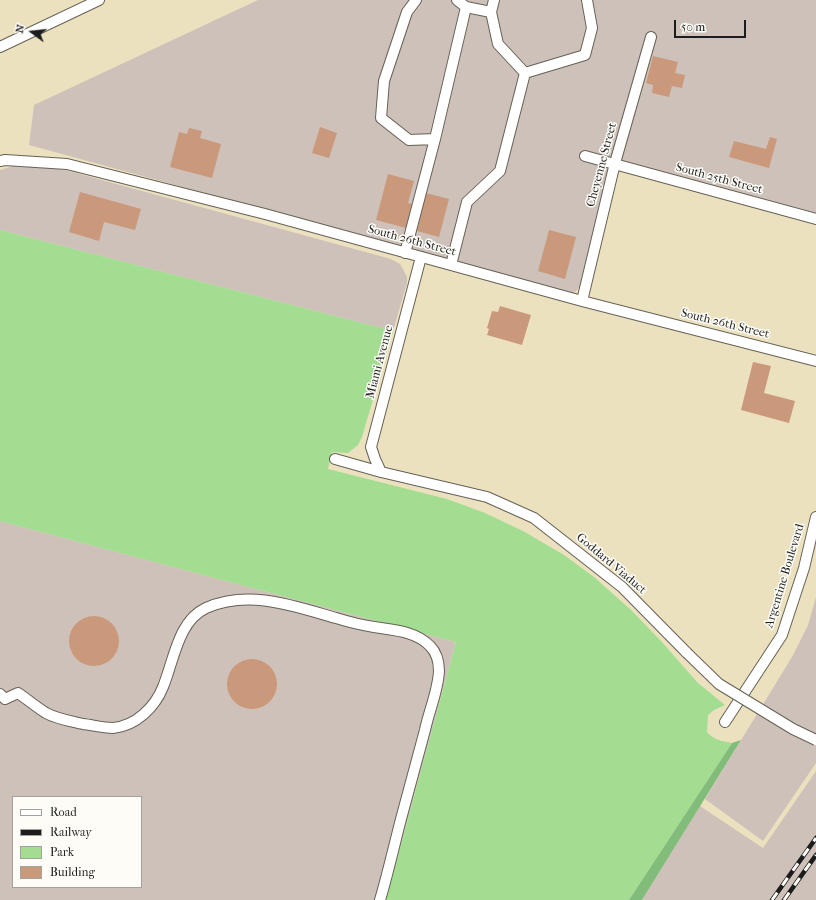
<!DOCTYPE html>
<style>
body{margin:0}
#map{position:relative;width:816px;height:900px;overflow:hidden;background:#ece1bf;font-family:"IM FELL French Canon",serif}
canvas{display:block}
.legend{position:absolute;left:12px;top:796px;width:130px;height:92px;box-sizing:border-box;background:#fdfcf7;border:1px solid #a3a29f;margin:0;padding:5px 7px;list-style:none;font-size:12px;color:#1c1c1c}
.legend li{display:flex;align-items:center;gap:8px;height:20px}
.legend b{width:20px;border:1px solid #a3a29f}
.north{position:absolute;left:12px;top:12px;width:40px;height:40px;-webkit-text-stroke:3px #fdfcf7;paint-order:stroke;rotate:285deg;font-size:11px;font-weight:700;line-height:16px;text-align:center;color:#1c1c1c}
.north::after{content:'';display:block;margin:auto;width:14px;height:18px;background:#1c1c1c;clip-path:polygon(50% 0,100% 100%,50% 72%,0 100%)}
.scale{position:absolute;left:674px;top:20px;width:72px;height:18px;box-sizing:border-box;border:2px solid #1c1c1c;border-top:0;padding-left:5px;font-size:12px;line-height:14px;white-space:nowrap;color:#1c1c1c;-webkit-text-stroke:3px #fdfcf7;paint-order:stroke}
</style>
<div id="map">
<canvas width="816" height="900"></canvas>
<ul class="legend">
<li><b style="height:5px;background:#fff"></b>Road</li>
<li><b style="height:5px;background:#1c1c1c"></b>Railway</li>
<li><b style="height:11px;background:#a2dd91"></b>Park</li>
<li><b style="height:11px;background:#ca997c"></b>Building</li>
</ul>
<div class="north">N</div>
<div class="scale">50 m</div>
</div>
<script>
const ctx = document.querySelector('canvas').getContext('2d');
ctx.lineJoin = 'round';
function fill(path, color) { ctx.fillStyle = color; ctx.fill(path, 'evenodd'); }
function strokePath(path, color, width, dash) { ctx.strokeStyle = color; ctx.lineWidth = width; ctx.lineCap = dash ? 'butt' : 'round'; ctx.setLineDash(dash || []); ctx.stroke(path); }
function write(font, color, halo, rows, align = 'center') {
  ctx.font = font + ' "IM FELL French Canon",serif'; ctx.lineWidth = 3; ctx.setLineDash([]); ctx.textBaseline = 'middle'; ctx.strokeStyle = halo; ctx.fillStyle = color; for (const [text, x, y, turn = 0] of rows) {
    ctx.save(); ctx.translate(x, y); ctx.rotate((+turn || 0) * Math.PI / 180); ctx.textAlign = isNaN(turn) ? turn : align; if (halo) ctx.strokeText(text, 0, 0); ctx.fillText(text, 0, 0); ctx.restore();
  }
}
const industrial = new Path2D(`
 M258,0H816V215L613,158L580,286L577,290L574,293H570L29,145L34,105Z
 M23,163L47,165L391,259L400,264L403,269L407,277V283L393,331L0,230V170Z
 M0,521L456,642L386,900H0ZM13,797H141V887H13Z
 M816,597V763L763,841L705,799L792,657L808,625Z
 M816,771V900H642L700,806L763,848Z`);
const green = new Path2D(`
 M0,230L393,331L362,437L358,445L348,453L332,452L328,469L447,499L485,513L523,531L564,555L594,577L630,609L661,641L698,683L725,705L714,710L708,715L707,732C714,740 721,741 732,743L629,900H386L456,642L0,521Z`);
const forest = new Path2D(`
 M741,740L642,900H629L732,743Z`);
const building = new Path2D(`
 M653,56L678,62L675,73L685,75L682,88L672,86L669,97L652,93L653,85L646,83Z
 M320,127L337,133L329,158L312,153Z
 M189,128L202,131L200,138L221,144L212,178L170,167L179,132L187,134Z
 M770,137L777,139L769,168L729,157L734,141L766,149Z
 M388,174L414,181L408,203L412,204L406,228L376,220Z
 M80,192L141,209L135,230L104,222L99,241L69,232Z
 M426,193L449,199L439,237L417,231Z
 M549,230L576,237L565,279L538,271Z
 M500,306L531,315L522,345L487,335L489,329L487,328L492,311L498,312Z
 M753,362L771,366L764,393L795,401L789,423L741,410Z
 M69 641a25 25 0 1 1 50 0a25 25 0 1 1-50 0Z
 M227 684a25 25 0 1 1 50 0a25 25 0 1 1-50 0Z`);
const minor = new Path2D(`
 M416,0L407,12L384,81L381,118L409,140L435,139
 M466,7L491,12L494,0
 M491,12L498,44L525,73
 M0,47L99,0
 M585,156L816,219
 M0,161L5,160L67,164L265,214L582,301L816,361
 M405,253L435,139L466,7L457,0
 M451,265L467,202L500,171L525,73L585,55L592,28L587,0
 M582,301L615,163L651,37
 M335,459L381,472L487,497L534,518L622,587L687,653
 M381,472L375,459L371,447L421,257
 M0,694L5,699L18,693C27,699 36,707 46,713C57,719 70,721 83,724C92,725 103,728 113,728C136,726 155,707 163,687C174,660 178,621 206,608C249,589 294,606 336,618C349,622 361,625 374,627C393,630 416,631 430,646C437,653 439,662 439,671C438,691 429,711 425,730C417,760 409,789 401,819C394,846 388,873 380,900
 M725,722L782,635L804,568L816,517`);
const rail = new Path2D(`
 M772,900L816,838
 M784,900L816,855`);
const minorBridge = new Path2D(`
 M687,653L719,684L793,729L816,740`);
const streetNames = [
 ["Cheyenne Street",602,165,-75],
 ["South 25th Street",719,179,15],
 ["South 26th Street",412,241,15],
 ["South 26th Street",725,324,14],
 ["Miami Avenue",380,362,-75],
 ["Goddard Viaduct",611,564,40],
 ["Argentine Boulevard",785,576,-73]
];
fill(industrial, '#cec1ba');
fill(green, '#a2dd91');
fill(forest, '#81bc7b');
fill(building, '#ca997c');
strokePath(minor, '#656155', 12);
strokePath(minor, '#fff', 10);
strokePath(rail, '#1c1c1c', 4.5);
strokePath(rail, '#fdfcf7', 3, [9]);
strokePath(minorBridge, '#656155', 12, []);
strokePath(minorBridge, '#fff', 10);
write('12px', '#1c1c1c', '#fdfcf7', streetNames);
</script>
